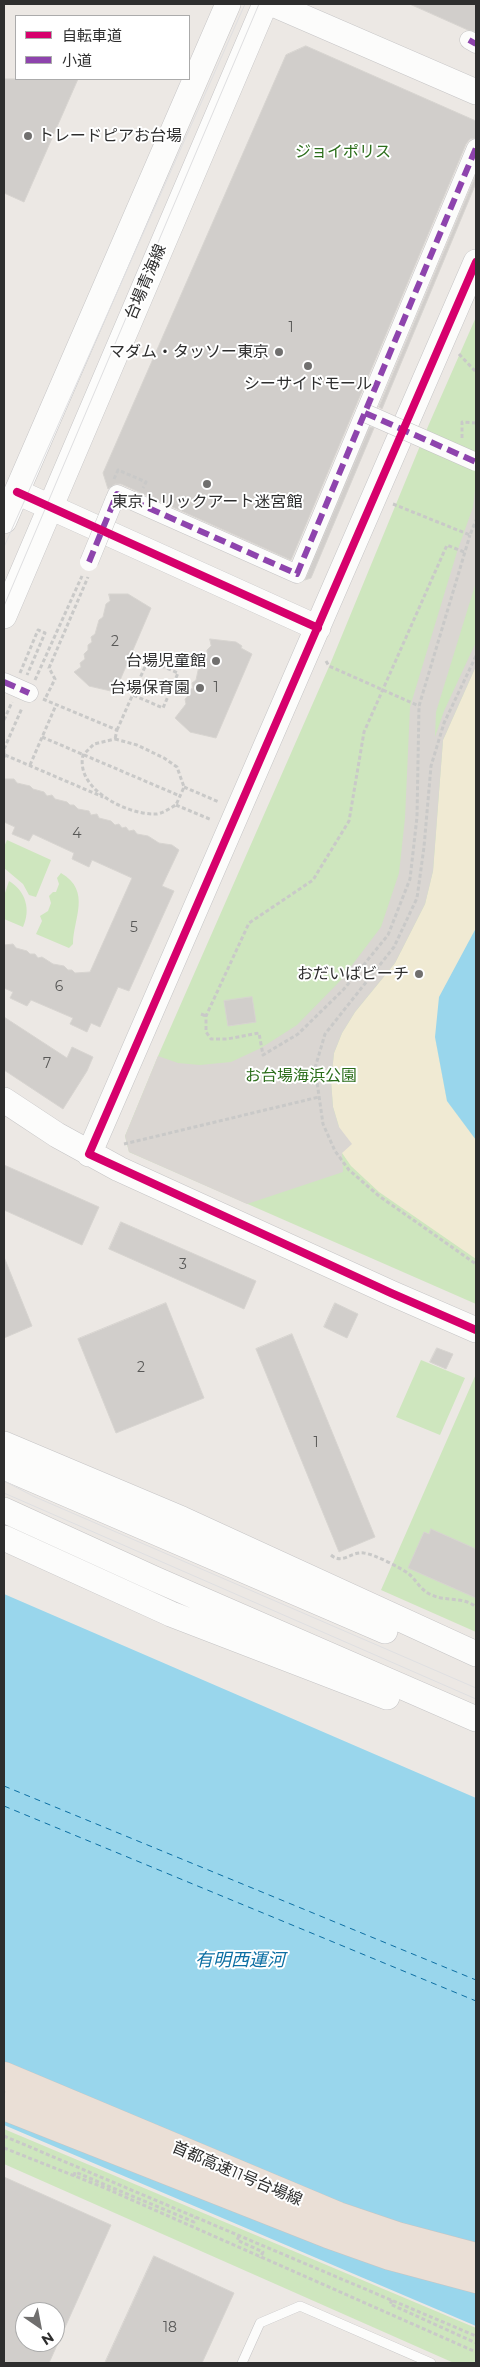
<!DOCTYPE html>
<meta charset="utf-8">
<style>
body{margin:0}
#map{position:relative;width:480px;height:2367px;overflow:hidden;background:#ece8e4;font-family:Montserrat,"Noto Sans JP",sans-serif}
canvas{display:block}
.frame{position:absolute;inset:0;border:5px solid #2e2e2e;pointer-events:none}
.legend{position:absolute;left:15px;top:15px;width:175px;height:65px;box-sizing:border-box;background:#fff;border:1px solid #ababab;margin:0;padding:6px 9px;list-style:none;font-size:15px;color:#2e2e2e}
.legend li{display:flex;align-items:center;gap:10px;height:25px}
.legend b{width:25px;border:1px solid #ababab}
.north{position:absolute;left:15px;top:2302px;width:50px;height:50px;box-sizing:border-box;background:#fff;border:1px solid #ababab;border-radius:50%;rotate:147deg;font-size:14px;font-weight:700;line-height:20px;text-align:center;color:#2e2e2e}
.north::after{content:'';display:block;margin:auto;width:18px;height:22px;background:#706f6e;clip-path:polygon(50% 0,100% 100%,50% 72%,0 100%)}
</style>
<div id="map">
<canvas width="480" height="2367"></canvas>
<div class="frame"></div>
<ul class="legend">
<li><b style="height:6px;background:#d6006c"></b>自転車道</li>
<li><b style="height:6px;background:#8e44ad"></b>小道</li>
</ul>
<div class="north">N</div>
</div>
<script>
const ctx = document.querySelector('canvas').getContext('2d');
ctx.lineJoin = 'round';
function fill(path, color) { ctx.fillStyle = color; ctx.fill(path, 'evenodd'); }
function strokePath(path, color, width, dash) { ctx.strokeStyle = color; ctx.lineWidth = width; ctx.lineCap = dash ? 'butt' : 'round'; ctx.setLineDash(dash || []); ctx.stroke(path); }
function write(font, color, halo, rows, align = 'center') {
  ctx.font = font + ' Montserrat,"Noto Sans JP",sans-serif'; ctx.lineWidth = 4; ctx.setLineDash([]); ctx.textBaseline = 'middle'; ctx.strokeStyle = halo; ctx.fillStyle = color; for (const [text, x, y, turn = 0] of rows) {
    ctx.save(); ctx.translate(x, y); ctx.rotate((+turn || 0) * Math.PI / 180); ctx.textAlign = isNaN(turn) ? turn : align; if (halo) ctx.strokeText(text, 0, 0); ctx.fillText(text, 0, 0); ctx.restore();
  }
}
const green = new Path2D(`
 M476,317V928L435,1037L447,1101L476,1140V1304L129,1152L125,1136L158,1056L331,662L429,424Z
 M7,840L51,860L36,897L29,895L23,884L4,868V847Z
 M61,873C92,891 73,919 73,944L69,948L36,934L42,921L40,916L48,911L51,903L49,896L53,892H56L59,884L57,878Z
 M9,881C26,891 31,910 23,927L4,919V896Z
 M421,1360L465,1378L440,1435L396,1417Z
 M476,1374V1632L381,1590Z
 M4,2129L476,2328V2363H454L4,2164Z`);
const sand = new Path2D(`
 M476,666V928L435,1037L447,1101L476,1140V1259L379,1192L351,1166L342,1153L339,1127L333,1107L331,1081L334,1053L342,1033L355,1012L395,963L425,904L433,871L443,740Z`);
const plaza = new Path2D(`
 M476,482V582L436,712L435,737L444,711L476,642V666L443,740L433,871L425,904L395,963L355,1012L342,1033L334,1053L331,1081L333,1107L339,1127L352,1144L342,1153L343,1172L247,1204L129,1152L125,1136L158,1056L178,1063L200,1065L231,1062L261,1048L297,1025L340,981L381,927L399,873L405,818L410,707L457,552L473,507Z`);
const water = new Path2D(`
 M476,928V1140L447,1101L435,1037L439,997Z
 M4,1594L476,1798V2326L4,2125Z`);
const ferry = new Path2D(`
 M4,1786L476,1980
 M4,1806L476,2001`);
const building = new Path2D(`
 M410,4H476V32L468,30Z
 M306,46L476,121V138L470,139L466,144L291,560L121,484H115L108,489L103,473L286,55Z
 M4,79H78L24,202L4,193Z
 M476,175V183L382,409L379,407Z
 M370,427L374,428L311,578L305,580Z
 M109,594H128L151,608L115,692L89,686L74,672L81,667L80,663L85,659L84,654L88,650V645L92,642L91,637L95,634L99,620L103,617L106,604L110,601Z
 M210,639L236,642L242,646L241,648L252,654L216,738L190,732L175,718L186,704L185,699L189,695V690L193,688L192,683L196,680L199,666L207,655V650L211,646Z
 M4,779H14L17,783L30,786L33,789L44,792L47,796L52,795L55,799L67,802L70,805H74L78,809L89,811L91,815L97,814L99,818L111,821L115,825L119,824L122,828L126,827L129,831L134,830L137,834L148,836L159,843L172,845L179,850L162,886L174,891L129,991L118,987L100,1027L91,1023L87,1032L70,1024L73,1018L31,1000L27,1006L10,998L13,992L4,988V945L13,944L16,948L27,951L30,954H35L38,958L42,957L53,964L64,966L68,970H72L75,973L90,972L132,878L92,860L89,867L72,859L74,853L33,834L29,841L12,834L15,827L4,822Z
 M252,997L256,1022L228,1026L224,1001Z
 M4,1017L67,1058L72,1047L93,1057L87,1071L63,1109L4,1070Z
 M4,1165L99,1207L82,1245L4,1210Z
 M121,1222L256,1281L244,1309L109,1249Z
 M4,1257L32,1326L4,1338Z
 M166,1303L204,1398L116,1433L78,1339Z
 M335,1303L358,1314L347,1338L324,1327Z
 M292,1334L375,1537L339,1552L256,1349Z
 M437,1348L453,1354L446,1369L430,1362Z
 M431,1529L476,1549V1598L408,1568L424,1532L429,1534Z
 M4,2177L111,2225L49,2363H4ZM25,2312H55V2342H25Z
 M154,2256L234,2293L202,2363H105Z`);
const path = new Path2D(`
 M459,354L476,372
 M462,438V422L476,423
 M114,479L118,470L146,482L143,488
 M393,504L470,535L476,520
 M464,552L447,545L364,732L349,821L313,880L249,923L206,1016V1032L211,1039H227L259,1033L263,1055L298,1034L344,989L388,935L410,879L417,817L419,706L470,535
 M476,656L444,723L431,766L424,847L417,898L394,947L325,1034L315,1068L323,1124L335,1151L349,1170L379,1196L476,1264
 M326,661L329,666L419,706
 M20,673L38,630L45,633L27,675
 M35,680L82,576
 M46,697L55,679L49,668L88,577
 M43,699L117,730L115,739
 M4,720L12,702
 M117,730L148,660L178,673L163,708L133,695
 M42,737L180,796
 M115,739L137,745L164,758L177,767L184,787L176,805C170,808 161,815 154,814C126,814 75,789 83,755L94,744Z
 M4,749L22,708
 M4,750V758
 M5,755L103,797
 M30,765L56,705
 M184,787L219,802
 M176,805L212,820
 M201,1014L206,1016
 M124,1144L319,1097
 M331,1555C343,1565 351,1551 364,1553C374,1554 401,1568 409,1574C417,1581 421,1591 432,1595C446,1602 463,1596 476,1607
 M4,2136L476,2336
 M4,2148L105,2188L476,2352
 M74,2176L75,2172L194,2222L196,2217
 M239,2236L237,2240L263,2252L260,2258
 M392,2300L390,2304L476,2343`);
const lane = new Path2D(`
 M242,2363L260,2323L300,2306L431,2363`);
const street = new Path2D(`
 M469,40L476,44
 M114,501L117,494L297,574L476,148
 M4,682L29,693`);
const secondary = new Path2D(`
 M273,4L476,92
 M17,492L318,628
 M4,521L228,4
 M4,616L265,4
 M4,1100L57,1135L119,1169L391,1293L476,1330
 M89,1154L476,262
 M4,1444L182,1519L476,1654
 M4,1467L385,1631
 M4,1510L155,1579L476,1719
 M4,1538L171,1614L387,1697`);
const highway = new Path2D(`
 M4,2076L338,2216L397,2236L476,2257
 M4,2106L328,2234L390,2256L476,2279`);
const tram = new Path2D(`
 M4,547L245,4
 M4,606L259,4
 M4,1481L33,1496L476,1688
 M4,1493L476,1699`);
const streetBridge = new Path2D(`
 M365,413L476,462
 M89,562L114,501`);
const quiet = new Path2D(`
 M469,40L476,44
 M365,413L476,462
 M89,562L117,494L297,574L476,148
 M4,682L29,693`);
const cycleway = new Path2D(`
 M476,262L89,1154L391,1293L476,1330
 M17,492L318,628`);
const markers = [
 [28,136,5,"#706f6e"],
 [279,352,5,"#706f6e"],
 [308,366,5,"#706f6e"],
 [207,484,5,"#706f6e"],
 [216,661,5,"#706f6e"],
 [200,688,5,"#706f6e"],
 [419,974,5,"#706f6e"]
];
const numberNames = [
 ["1",291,328],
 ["2",115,642],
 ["1",216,688],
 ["4",77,834],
 ["5",134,928],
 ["6",59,987],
 ["7",47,1064],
 ["3",183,1265],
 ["2",141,1368],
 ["1",316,1443],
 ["18",170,2328]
];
const poiNames = [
 ["トレードピアお台場",38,136,"left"],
 ["マダム・タッソー東京",269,352],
 ["シーサイドモール",308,384,"center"],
 ["東京トリックアート迷宮館",207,502,"center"],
 ["台場児童館",206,661],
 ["台場保育園",190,688],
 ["おだいばビーチ",409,974]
];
const parkNames = [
 ["ジョイポリス",343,152],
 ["お台場海浜公園",301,1076]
];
const streetNames = [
 ["台場青海線",146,282,-67],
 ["首都高速11号台場線",237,2174,23]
];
const waterNames = [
 ["有明西運河",240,1961]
];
fill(green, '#cee6be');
fill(sand, '#f0ead3');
fill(plaza, '#dad6d2');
fill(water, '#99d6ec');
strokePath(ferry, '#0d6fa3', 1, [6, 5]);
fill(building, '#d1cecb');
strokePath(building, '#d7d4d0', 1);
strokePath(lane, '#c5c4c5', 10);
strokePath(street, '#c5c4c5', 19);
strokePath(secondary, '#c5c4c5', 26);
strokePath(highway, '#c6c5c4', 29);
strokePath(path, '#c9c9c8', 3, [4, 2.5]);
strokePath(lane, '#fcfcfb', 9);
strokePath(street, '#fcfcfb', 18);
strokePath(secondary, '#fcfcfb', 25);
strokePath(highway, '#eadfd6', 28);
strokePath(tram, '#dfdfe1', 1);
strokePath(streetBridge, '#c5c4c5', 19, []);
strokePath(streetBridge, '#fcfcfb', 18);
strokePath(quiet, '#8e44ad', 6, [12, 6]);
strokePath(cycleway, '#d6006c', 8);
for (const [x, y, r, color] of markers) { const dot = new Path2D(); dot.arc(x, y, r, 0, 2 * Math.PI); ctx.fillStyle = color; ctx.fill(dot); strokePath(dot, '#fff', 2); }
write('14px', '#585857', null, numberNames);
write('16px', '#2e2e2e', '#fff', poiNames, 'right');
write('16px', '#2c6e1b', '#fff', parkNames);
write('16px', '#2e2e2e', '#fff', streetNames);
write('italic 18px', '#0d6fa3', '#fff', waterNames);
</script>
